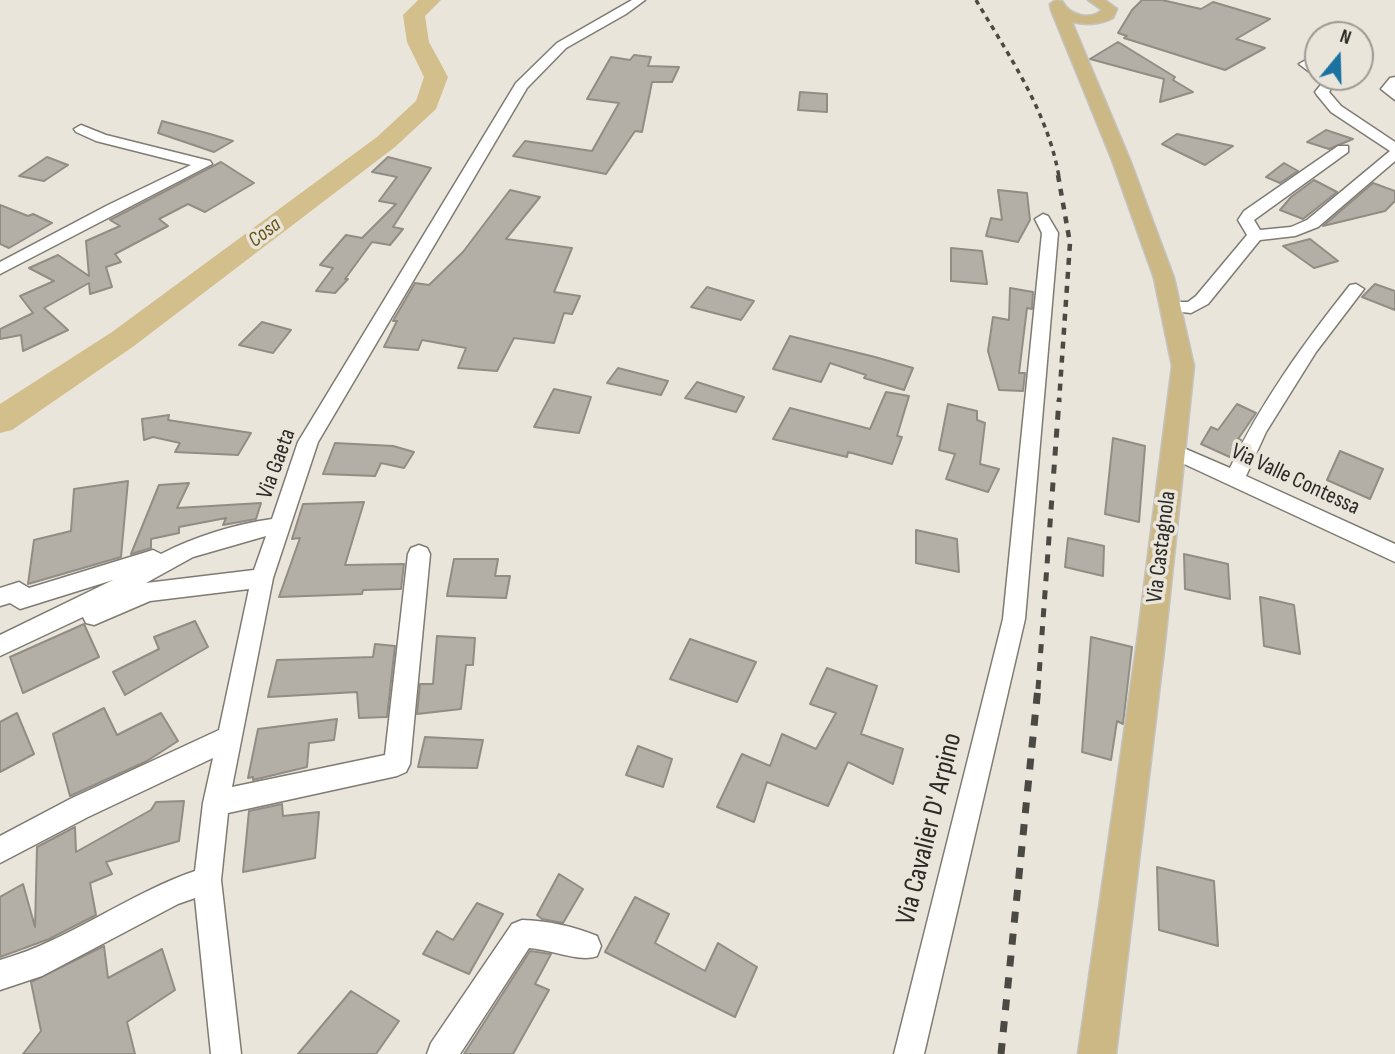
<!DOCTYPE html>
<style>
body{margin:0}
#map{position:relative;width:1395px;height:1054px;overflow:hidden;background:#eae5db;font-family:"Sofia Sans Condensed",sans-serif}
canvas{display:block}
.north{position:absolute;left:1304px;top:21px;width:70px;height:70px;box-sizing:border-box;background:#eae5db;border:2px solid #9e9a93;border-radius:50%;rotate:19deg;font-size:19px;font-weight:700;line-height:28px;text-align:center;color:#2b2a26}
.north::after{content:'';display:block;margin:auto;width:24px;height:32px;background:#1a72a1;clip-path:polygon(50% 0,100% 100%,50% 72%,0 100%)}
</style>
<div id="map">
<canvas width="1395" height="1054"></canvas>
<div class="north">N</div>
</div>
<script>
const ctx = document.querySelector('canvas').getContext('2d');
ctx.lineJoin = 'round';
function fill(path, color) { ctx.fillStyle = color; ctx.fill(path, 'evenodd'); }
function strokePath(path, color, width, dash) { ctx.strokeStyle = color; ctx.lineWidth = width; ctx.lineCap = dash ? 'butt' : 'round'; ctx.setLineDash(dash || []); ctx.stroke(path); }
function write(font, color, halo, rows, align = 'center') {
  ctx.font = font + ' "Sofia Sans Condensed",sans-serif'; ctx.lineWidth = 7; ctx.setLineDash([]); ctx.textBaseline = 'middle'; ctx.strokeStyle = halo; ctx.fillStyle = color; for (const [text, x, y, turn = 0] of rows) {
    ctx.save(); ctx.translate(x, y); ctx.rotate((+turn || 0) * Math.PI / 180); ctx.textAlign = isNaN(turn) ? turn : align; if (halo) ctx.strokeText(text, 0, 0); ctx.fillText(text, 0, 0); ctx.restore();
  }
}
const river = new Path2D(`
 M418,0H441L425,16L429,42L448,77L436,109L395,147L134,346L12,430L0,433V404L112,332L377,137L416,101L424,77L407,42L403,15Z`);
const building = new Path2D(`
 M1142,0H1162L1201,9L1213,2L1270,19L1236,39L1265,48L1225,70L1124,38L1127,36L1118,33L1132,10Z
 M1118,42L1175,77L1173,80L1193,92L1160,102L1164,79L1090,59Z
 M634,55L651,57L648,66L679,67L672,82H652L642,132L635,131L606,174L513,156L525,141L592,151L619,103L587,99L611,57L630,60Z
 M800,92L827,94V112L798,110Z
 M162,121L210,134L233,141L214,152L158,133Z
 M1326,130L1353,139L1329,149L1307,142Z
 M1177,134L1233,146L1205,165L1162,144Z
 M47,157L68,165L44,181L19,176Z
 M388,157L431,168L393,227L403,229L390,245L372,242L345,279H348L335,293L316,291L333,268L320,265L346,235L362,238L396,204L379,201L397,177L372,172Z
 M221,162L254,183L205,212L188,204L159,219L168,226L115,254L121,262L106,267L112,287L90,294L89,283L44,308L68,330L23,351L21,335L0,339V329L33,313L20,296L54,281L29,268L58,255L89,276L86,241L120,226L110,220Z
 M1284,163L1298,171L1280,183L1266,177Z
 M1314,180L1337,192L1303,219L1280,210L1291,197Z
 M1373,183L1395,191V201L1385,211L1323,226Z
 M510,190L540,197L506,239L572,248L554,292L580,296L572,314L564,313L554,343L514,338L497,371L458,368L466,348L422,340L418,350L384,347L397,321H393L415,283L429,285L463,252Z
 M998,190L1027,193L1030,220L1018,242L986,236L991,218L1002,220Z
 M0,205L28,216L33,214L52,223L9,248L0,244Z
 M1310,239L1338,261L1314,268L1283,246Z
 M951,248L982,251L987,284L951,281Z
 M1375,284L1395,291V310L1362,297Z
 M707,287L754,301L741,320L691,307Z
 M1010,288L1033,292L1032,309L1027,308L1019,373H1025L1023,391L999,390L988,351L993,317L1009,320Z
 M262,322L291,330L273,353L239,345Z
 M790,336L875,357L913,368L904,390L864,378L866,375L830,363L821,382L773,369Z
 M618,368L668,381L661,395L607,383Z
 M697,382L744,397L736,412L685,398Z
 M554,389L591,397L579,433L534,427Z
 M886,392L909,396L897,436L902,437L892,464L848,452L847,457L773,439L790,408L870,429Z
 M948,404L977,411V420L985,423L980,464L999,469L988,492L946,479L955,454L939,450Z
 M1237,404L1256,413L1238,439L1241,440L1232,458L1201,444L1211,427L1218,430Z
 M169,415L168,420L251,433L238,455L175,452L180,443L153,437L144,440L142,419Z
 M1113,438L1145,446L1139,522L1105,514Z
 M335,443L393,446L414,452L404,468L381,463L375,476L323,474Z
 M1340,451L1383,469L1370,499L1327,480Z
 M128,481L121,557L28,584L34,540L71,531L74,489Z
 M189,483L177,508L261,503L256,519L223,525L226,518L179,527V533L151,539V548L131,554L159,485Z
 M364,502L345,565L404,564L401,589L363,590L362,594L279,597L300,538L292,539L303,504Z
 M916,530L957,539L959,572L916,563Z
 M1068,538L1104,546L1103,576L1065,567Z
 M1184,554L1228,564L1230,599L1185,589Z
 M454,559H498L495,576H510L506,598L447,596Z
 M1260,597L1294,605L1300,654L1264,646Z
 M195,621L208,647L125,695L113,672L159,649L154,637Z
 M84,624L99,657L23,693L10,657Z
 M437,636L475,638L473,665H466L461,709L417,714L420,684H433Z
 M1091,637L1132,647L1123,724L1117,721L1111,760L1082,752Z
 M690,639L756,662L737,702L670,679Z
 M375,644L395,646L387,717L359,718L357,692L268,697L277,660L373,657Z
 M827,668L877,686L861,734L903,749L893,784L848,762L828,806L767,782L754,822L717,807L742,754L770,766L782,734L816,749L836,713L810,704Z
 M104,708L117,735L161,713L178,741L147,761L70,796L53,734Z
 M17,713L34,754L0,772V722Z
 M337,719L334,740L309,743L307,767L253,780V777L248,778L258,729Z
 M425,737L483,740L477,768L418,767Z
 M638,746L672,759L663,787L626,775Z
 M184,801L179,841L106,862L112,874L90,883L96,915L49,939L0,957V897L23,884L35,927L37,847L75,827L76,852L151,810L156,802Z
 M282,804L283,816L319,812L315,858L243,872L249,811Z
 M1157,867L1214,881L1218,946L1159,930Z
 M559,874L583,889L563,923L542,919L537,915Z
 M635,897L669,914L655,943L705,971L718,943L757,967L735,1017L605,952Z
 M477,903L503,914L469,974L423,954L437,931L453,940Z
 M104,946L108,978L162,949L175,990L127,1022L135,1054H23L41,1031L31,982Z
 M530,951L551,954L535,984L549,990L513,1054H464Z
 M351,991L399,1021L376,1054H298Z`);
const minor = new Path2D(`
 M632,0H645L626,14L566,48L527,88L318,442L273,578L232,787L385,755L408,554L411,548L419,545L427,548L430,554L410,764L406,772L397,776L228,813L221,880L241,1054H211L195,898L178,904L42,976L0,990V960C69,941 127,894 195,871L203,803L213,758L88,817L0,863V836L70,799L219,730L249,589L150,601L94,625L86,623L83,617L0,656V635L113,580L20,609L10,603L0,606V588L19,582L29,588L153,550L161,554C194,537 235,524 272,519L298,442L516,83L557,43ZM266,536L254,570L146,583L193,557Z
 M1318,53V62L1313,65L1318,68V77L1335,78L1336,81L1329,92L1341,106L1395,142V161L1318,227L1295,236L1260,240L1208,304L1191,313L1164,310L1161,306L1164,302H1188L1196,296L1247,235L1238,220L1244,211L1338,146H1348V152L1254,220L1260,230L1291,227L1307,220L1390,151L1331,112L1317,95L1315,92L1323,82L1299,64Z
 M1395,77V100L1381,89L1390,78Z
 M81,125L106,135L210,161L212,164L0,274V262L108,205L191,165L96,141L76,132L74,129Z
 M1043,214L1048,216L1058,233L1025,619L924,1054H894L1003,619L1042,233L1035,219Z
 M1356,284L1364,289L1316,352L1266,432L1246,476L1395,544V562L1167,456L1164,451L1167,446L1174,444L1230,468C1261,402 1304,343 1350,285Z
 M522,920C548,921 573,926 597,936L601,946L597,956C580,963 550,949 529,948L460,1054H427L431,1043L512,924Z`);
const major = new Path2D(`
 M1056,0L1062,1C1069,15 1090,21 1102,10L1088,0H1105L1117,9L1113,18C1099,25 1087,25 1072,22L1130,160L1174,278L1194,366L1165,642L1116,1054H1078L1137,642L1172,366L1154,278L1112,160L1051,10L1050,4Z`);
const railFar3 = new Path2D(`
 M976,0C1009,56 1048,112 1059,177`);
const railFar2 = new Path2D(`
 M1058,175L1070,243L1059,402`);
const railFar1 = new Path2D(`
 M1038,689L1059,400`);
const rail = new Path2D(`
 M1001,1054L1038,687`);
const farWaternames = [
 ["Cosa",265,233,-37]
];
const streetNames = [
 ["Via Gaeta",277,464,-70],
 ["Via Valle Contessa",1295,480,25],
 ["Via Castagnola",1162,547,-83]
];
const nearStreetnames = [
 ["Via Cavalier D' Arpino",930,829,-76]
];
fill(river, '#d3bf8c');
fill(building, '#b3afa6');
strokePath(building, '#918d84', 2);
strokePath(minor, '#7f7b72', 3);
strokePath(major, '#c4c3c2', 3);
fill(minor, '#fff');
fill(major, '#cbb884');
strokePath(railFar3, '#4b4944', 3.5, [5, 5]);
strokePath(railFar2, '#4b4944', 4.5, [7, 7]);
strokePath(railFar1, '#4b4944', 5, [9, 9]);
strokePath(rail, '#4b4944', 7, [11, 11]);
write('italic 21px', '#685316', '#eae5db', farWaternames);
write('23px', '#2b2a26', '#eae5db', streetNames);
write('28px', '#2b2a26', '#eae5db', nearStreetnames);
</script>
